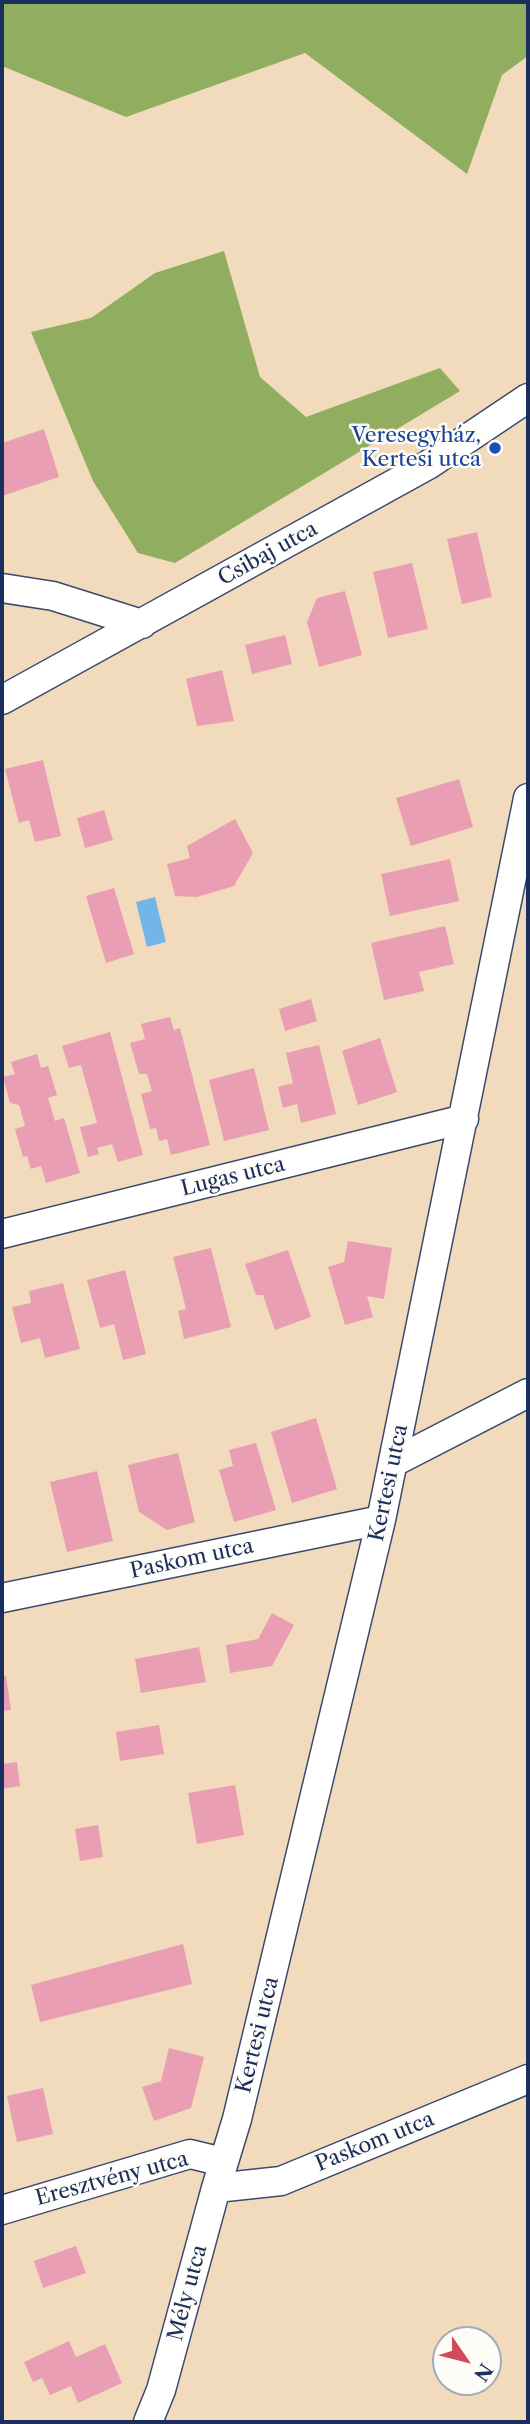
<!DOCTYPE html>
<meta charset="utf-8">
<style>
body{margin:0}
#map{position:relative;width:530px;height:2424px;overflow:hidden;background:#f2dbbc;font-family:"Libre Caslon Text",serif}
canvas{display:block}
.frame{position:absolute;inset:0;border:4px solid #1b2f5e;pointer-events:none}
.north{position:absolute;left:432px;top:2326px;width:70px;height:70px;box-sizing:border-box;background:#fdfcf7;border:2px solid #a3aaba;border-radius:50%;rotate:125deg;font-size:19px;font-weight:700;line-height:28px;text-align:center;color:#1b2f5e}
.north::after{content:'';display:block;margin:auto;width:24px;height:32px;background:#d1495b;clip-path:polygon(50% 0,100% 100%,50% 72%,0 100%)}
</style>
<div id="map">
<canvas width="530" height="2424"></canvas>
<div class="frame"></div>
<div class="north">N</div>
</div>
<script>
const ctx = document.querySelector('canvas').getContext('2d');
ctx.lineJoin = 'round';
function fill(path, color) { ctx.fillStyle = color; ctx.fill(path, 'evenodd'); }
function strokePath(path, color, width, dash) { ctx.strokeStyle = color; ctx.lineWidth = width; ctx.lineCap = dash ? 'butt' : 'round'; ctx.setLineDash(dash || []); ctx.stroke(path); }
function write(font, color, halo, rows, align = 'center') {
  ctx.font = font + ' "Libre Caslon Text",serif'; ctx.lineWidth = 5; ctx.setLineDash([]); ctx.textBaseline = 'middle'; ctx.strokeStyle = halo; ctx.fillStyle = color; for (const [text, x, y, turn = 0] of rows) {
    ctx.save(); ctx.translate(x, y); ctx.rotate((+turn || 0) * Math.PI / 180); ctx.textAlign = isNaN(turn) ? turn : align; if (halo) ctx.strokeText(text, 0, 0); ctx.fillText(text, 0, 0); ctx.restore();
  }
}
const forest = new Path2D(`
 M2,2H528V56L502,75L467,174L305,53L126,117L2,66Z
 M224,251L260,377L306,417L440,368L460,391L175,563L138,553L93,481L31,332L91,318L155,273Z`);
const water = new Path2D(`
 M155,897L166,942L147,947L136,902Z`);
const building = new Path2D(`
 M44,429L59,477L2,496V443Z
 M477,532L492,597L462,604L447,539Z
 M412,563L428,629L388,638L373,572Z
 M345,591L362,655L319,667L307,622L317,598Z
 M285,635L292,664L252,674L245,645Z
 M222,670L234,721L197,726L186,679Z
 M43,760L61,836L35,842L29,820L19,823L5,769Z
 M459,779L473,827L411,846L396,798Z
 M104,810L113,840L85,848L77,818Z
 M235,819L253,853L234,886L197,897L175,896L167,864L190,858L187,846Z
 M450,859L459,901L390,916L381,874Z
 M114,888L134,954L106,963L86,896Z
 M445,926L454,964L419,972L424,991L384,1000L371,943Z
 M311,999L317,1021L285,1031L279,1009Z
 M170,1017L174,1030L180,1028L210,1145L171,1155L167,1139L159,1141L156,1128L150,1129L141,1094L152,1091L147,1074H139L130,1043L145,1039L141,1024Z
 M110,1032L143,1155L118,1162L112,1144L97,1148L99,1154L88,1157L80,1127L97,1123L81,1065L69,1068L62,1046Z
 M380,1038L397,1092L358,1105L342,1051Z
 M319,1045L336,1114L301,1123L297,1104L283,1108L278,1087L293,1083L286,1053Z
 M37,1054L41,1068L48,1066L57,1095L48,1098L55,1121L64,1118L80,1173L46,1183L41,1166L31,1169L27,1156L23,1157L15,1129L25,1126L19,1105L10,1103L3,1077L15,1074L11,1062Z
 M254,1068L269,1130L224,1141L209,1080Z
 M348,1241L392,1248L384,1299L367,1296L373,1317L345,1325L328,1267L344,1262Z
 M211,1248L231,1327L184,1339L178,1311L186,1309L173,1257Z
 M288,1250L311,1317L275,1330L263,1295H256L245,1264Z
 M125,1270L146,1354L123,1360L114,1324L100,1328L87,1280Z
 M63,1283L80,1349L45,1358L40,1338L21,1343L12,1307L31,1303L29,1291Z
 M316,1418L337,1489L292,1503L271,1432Z
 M256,1443L276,1510L234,1522L219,1470L233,1466L229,1450Z
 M178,1453L195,1522L167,1530L139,1512L128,1465Z
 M97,1471L113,1541L67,1552L50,1482Z
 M272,1613L294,1625L272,1666L230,1673L226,1645L258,1639Z
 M199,1647L206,1682L141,1693L135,1659Z
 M6,1676L11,1710L2,1711V1677Z
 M159,1725L164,1754L120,1761L116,1732Z
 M17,1762L20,1786L2,1789V1764Z
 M235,1785L244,1835L197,1844L188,1793Z
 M98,1825L103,1857L80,1861L75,1829Z
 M183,1944L192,1984L40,2022L31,1985Z
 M169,2048L204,2057L191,2108L154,2121L142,2087L161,2081Z
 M43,2088L53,2134L17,2142L7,2096Z
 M76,2246L86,2273L43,2288L34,2261Z
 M69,2341L76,2357L105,2344L122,2383L78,2403L71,2386L50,2395L42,2378L33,2382L24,2362Z`);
const minor = new Path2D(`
 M2,588L53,596L142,624
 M2,700L428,465L528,398
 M2,1234L464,1119
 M394,1462L528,1393
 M2,1598L381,1520
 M216,2188L281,2181L528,2079
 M2,2210L190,2154L223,2162
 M148,2422L161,2390L216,2188L237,2119L381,1520L528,798`);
const markers = [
 [495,448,7,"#1a4fb4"]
];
const transitNames = [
 ["Veresegyház,",481,436],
 ["Kertesi utca",481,460]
];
const streetNames = [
 ["Csibaj utca",268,554,-29],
 ["Lugas utca",233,1177,-14],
 ["Kertesi utca",389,1483,-78],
 ["Paskom utca",192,1559,-12],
 ["Kertesi utca",258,2035,-76],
 ["Paskom utca",375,2142,-22],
 ["Eresztvény utca",112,2179,-15],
 ["Mély utca",188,2293,-75]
];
fill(forest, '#90ad60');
fill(water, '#73b5e8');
fill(building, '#e99eb4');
strokePath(minor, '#3b496c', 31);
strokePath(minor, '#fff', 28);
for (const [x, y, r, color] of markers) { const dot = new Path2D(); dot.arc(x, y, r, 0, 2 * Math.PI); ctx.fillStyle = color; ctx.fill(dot); strokePath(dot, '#fdfcf7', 2.5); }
write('21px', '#164399', '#fdfcf7', transitNames, 'right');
write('21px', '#1b2f5e', '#fdfcf7', streetNames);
</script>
